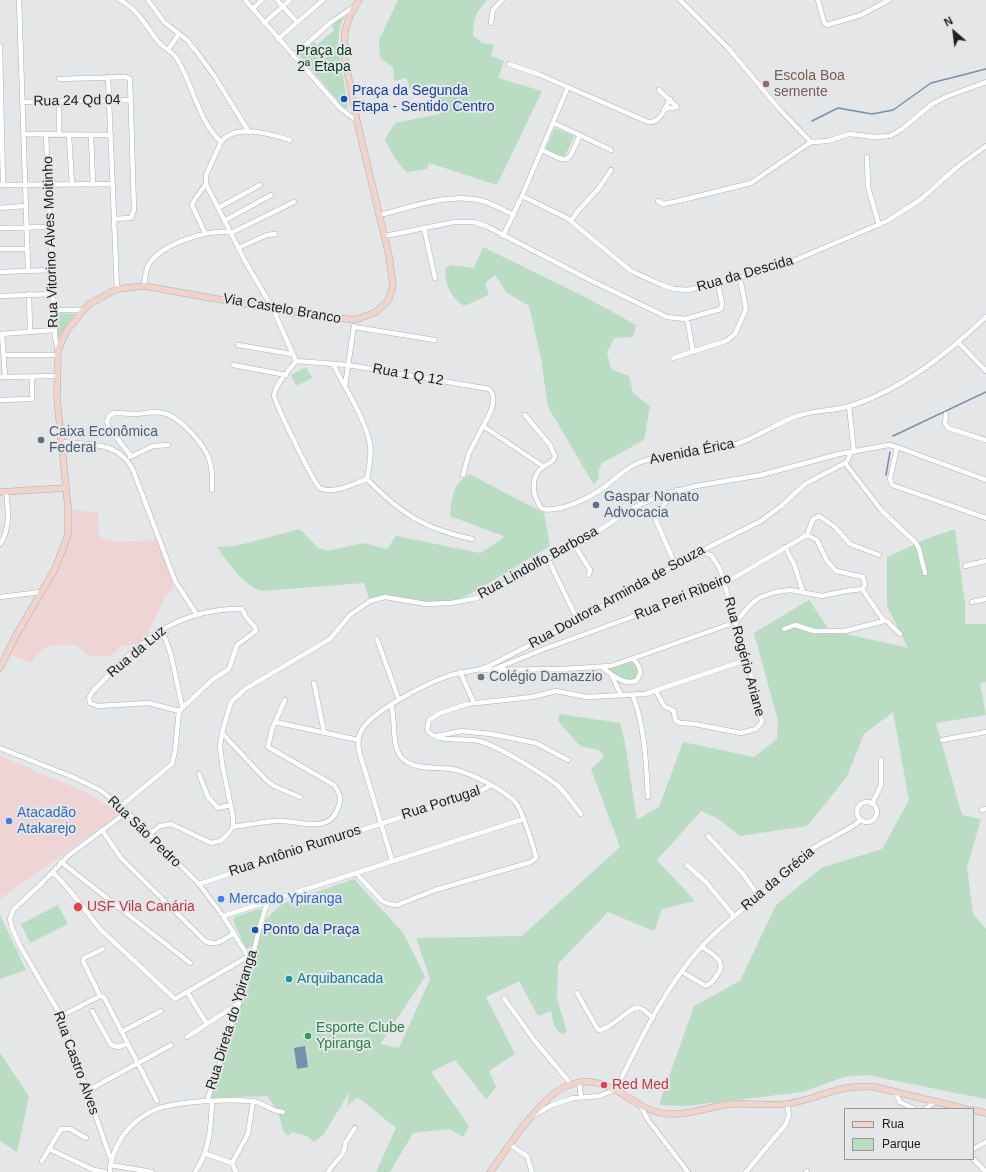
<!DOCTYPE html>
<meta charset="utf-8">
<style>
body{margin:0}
#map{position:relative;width:986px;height:1172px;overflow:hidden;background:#e4e6e7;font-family:Helvetica,sans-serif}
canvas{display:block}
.legend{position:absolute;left:844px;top:1108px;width:130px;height:52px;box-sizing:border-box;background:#e4e6e7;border:1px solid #969798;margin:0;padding:5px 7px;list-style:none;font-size:12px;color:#202021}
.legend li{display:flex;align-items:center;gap:8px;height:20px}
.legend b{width:20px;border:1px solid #969798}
.north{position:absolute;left:934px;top:12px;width:40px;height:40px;-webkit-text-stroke:3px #e4e6e7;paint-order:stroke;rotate:332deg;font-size:11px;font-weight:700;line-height:16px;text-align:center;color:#202021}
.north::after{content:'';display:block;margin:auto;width:14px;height:18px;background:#202021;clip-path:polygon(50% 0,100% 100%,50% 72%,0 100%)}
</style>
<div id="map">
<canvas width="986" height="1172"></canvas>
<ul class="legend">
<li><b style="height:5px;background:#efd4cc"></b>Rua</li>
<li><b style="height:11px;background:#b9dcc2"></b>Parque</li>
</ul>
<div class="north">N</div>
</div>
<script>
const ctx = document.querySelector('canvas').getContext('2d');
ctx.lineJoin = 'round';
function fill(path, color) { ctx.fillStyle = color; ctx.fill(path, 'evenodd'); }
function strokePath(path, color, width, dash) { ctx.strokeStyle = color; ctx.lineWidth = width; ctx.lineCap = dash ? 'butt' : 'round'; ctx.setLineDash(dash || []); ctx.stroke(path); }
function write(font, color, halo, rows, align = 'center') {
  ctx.font = font + ' Helvetica,sans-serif'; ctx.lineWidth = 4; ctx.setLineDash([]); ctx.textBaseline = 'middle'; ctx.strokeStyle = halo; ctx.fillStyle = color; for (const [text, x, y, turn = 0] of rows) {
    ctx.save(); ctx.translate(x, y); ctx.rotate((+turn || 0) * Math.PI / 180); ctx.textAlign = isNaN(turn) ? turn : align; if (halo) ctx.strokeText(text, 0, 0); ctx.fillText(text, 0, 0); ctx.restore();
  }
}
const industrial = new Path2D(`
 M68,510L98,512L99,537L120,542L159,540L174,587L164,599L144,642L120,647L110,657L89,655L76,645H55L42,649L31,663L7,653L61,557L68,535Z
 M0,756L83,791L120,814L0,899Z`);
const green = new Path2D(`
 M398,0H487C475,13 474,17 473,35L482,43L494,45L491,56L504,61L498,78L542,91L497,185L429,163L427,169L407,172C397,163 391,152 385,139L395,123L440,114L435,83L410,89L406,78L394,81L393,67L380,58L379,40Z
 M344,15L339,31L338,45L348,108H344L299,55L314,42L317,45L334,30L332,26Z
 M555,128L574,136L564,158L545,150Z
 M483,247L587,298L636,325L633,337L614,338L607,352L611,369L629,376L633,393L650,406L644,440L602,463L598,472L599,478L594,485L548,407L541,358L529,306L507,293L495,275L485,283L489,295L464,306C450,296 445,285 445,268L451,265L474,268Z
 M56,313L75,314L58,338Z
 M306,367L312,378L296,386L291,375Z
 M469,474L544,513L550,546L472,593L457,600L416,602L390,597L370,601L364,583L261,591C241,583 229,564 217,547L236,546L300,529L318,548L328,551L364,543L387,549L396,536L480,553L501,540L504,536L450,516C452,496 452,486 469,474Z
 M955,529L965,603V624H986V682L980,684L986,715L936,723L962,815L981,819L967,867L973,914L986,929V1099L867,1075L844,1077L802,1092L686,1106L659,1105L694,1006L740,981L776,905L821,868L882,849L909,800L893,712L864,734L846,778L807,826L740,836L717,818L701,811L657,860L695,901L662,909L654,931L608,912L558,964L557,999L567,1032L563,1034C553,1030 553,1020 551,1011L538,1016L519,981L486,997L515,1054L489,1071L496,1087L486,1099L455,1060L431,1072L469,1126L463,1137L449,1129L413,1133L390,1172H376L396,1128L358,1097L347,1106L350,1091L324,1134L314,1142L307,1136L291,1132L290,1135H287L283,1131L278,1111L267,1096L211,1098L265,920L282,904L354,879L404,934L425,977L380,1044L399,1048L430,979L416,938L522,936L620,847L591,769L604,757L599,750L580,746L558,721L560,714L620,723L625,743L637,820L659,807L683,742L754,757L777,739L778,721L754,633L809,600L829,630L908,648L887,606V557L926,539Z
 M632,662L639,672L636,679C625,683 616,675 608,669Z
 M58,905L68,924L30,943L21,924Z
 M258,909L261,910L262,913L253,946L248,948L245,947L233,920L235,917Z
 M0,915L26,970L0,979Z
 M0,1053L29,1096L17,1152L0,1141Z`);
const water = new Path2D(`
 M305,1046L308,1067L297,1069L294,1048Z`);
const stream = new Path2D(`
 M812,121L838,108L872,114L893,110L931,83L986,69
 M893,436L986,392
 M886,475L890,452`);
const street = new Path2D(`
 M19,0L28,270
 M120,0C138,10 145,24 157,40C162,48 172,50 177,59C194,86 197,119 221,142L206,175V184L245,261L273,309L296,361
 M148,0L164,22L187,40L196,51L213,74L249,132
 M245,0L340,108L357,121
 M277,0L297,22
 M680,0L728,48L781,111L811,142
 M818,0L824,22L827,25L861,15L889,0
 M252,9L262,0
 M264,23L290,0
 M491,23L493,10L502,0
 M278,39L323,0
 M0,46L3,185
 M168,50L178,35
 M293,56L330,23L355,6
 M509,64L538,74L648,122C660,124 665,108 670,99
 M108,77L117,289
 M59,79L126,77L130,79L134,210L131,218L114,219
 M659,90L677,107L664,109
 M59,101V135
 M23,102L131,100
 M554,123L611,150
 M24,134L111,135
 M46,135L55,337L58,350
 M91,135L93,185
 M69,136L72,184
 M221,142C235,123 271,134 290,140
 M542,150C571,165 567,163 580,135
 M867,157L868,187L879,225
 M0,185L113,184
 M522,196L567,218L631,271L662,285L674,289L688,290L762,272L793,261L887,221L920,200L956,168L986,146
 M658,201L663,204L674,202L751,183L811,142L828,141L849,134L875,137L890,136L902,129L932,104L948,96L986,82
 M0,208L25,206
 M218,208L260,185
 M380,215C412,207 450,192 483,201C493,204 503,210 514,215
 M224,221L271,195
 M571,221L577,212L599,188L611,170
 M0,228L51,227
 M424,228L435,278
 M205,233L192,205L195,199L206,184
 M231,233L294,202
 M385,236L454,222H474L486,226L588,279L667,317L685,319L721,309L722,304L718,283
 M503,236L522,196L568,87
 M238,248L267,235L275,234
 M0,249H27
 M0,272L52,270
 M144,286C145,279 145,271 149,264C163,243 206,230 230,232
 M29,294L30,331
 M0,296L53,294
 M54,310H82
 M687,318L693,352
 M354,327L435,340
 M0,334L54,330
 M959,343L986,371
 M238,345L292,354
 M4,355H57
 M673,358L726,341L735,334L746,309L740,278
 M296,361C289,371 276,383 274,395C274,401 315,486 320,488C333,495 355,483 367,479C369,468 372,455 370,444C365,418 345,388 333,364
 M296,361L348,365L489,389C499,399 489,416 483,426L544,467
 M233,365L286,375
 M0,377H5L2,334
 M5,377L56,376
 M345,386L354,326
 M0,400L32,399V377
 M849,406L854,452
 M946,414L945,423L948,428L986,440
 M525,415L550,445L555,456C554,462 549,463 544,466C529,477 532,496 542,509C563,513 598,494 613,480C621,474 628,467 638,463C667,452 700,453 730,446C754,440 774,424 797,416C814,410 833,411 850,406C902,390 947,354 986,317
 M60,442C88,444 119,441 133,470L175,581L197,615
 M897,447L890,479L892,485L986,518
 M131,456L109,428L107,422L109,416L114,413C122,413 130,414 138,414C146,413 155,411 163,413C179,416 204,444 209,459C213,469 212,479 212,490
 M130,457L153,446L168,445
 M845,463L882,511L916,543L919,549L925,573
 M463,475L469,453L483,426
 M367,479C401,514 425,529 472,539
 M807,535L813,519L819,516L835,527L850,544L879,555
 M0,544C11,529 8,509 6,492
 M575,546L590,570L589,575
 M785,547L794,564L803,592
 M548,559L577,619
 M675,564L654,516L677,490
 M965,566L986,561
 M862,589L884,621H887L900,634
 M0,597L41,592
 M972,602L986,599
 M162,629L171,655L182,706
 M784,629L795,625L814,631H845L884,621
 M377,639L399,700
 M603,668C613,675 623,685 636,681C643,672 640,666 633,659
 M482,670L563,669L611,666L736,622L751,604L759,598L775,592L790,590L822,596L846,591L862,589
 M492,670L544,649L725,583L807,535L817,540L827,561L836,571L863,577L865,585L862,589
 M460,672L474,703
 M611,674L621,695
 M314,683L324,732
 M656,691L664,706L674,711L675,720L680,723L695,724L741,733L756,729L762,722L757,696L720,569L711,555L700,551
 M633,696C645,728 646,763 648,797
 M275,722L358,740
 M222,733L266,780L274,786L300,797
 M437,736L461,731L491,734L536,743L568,760
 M942,740L986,732
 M0,748L73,777L100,790L121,806L199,884L223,916L251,961
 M199,774L208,797L218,808L231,805
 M857 812a10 10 0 1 1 20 0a10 10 0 1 1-20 0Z
 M872,804L881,785V760
 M121,806L172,764L175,751L179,711L212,680L229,669L237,645L256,631L255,627L246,617L242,609C187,608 148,633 111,673C104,681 93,688 89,698L90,703L98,706L149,703L179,711
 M982,810L986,809
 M581,814C573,804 566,793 557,785C542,773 498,746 479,741C464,737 437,744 427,730L429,720L440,713L467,704L532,697L556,691L587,697L645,694L746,660
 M233,827C247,825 261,822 275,821C297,819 328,836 338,808C342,799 340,793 334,785L268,747L272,729L285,700
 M102,830L121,858L205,941C216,947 225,939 234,933
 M148,835L160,826L171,824L211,843L220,841L227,835L233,827V817L222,763L220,746L222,733L231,702L245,689L330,639L350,615L370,601L385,597L426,604L451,603L473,599L488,594L548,559L575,546L635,507L662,495L696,486L761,475L839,454L889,445L897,447L986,480
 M708,836L744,875L758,896
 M392,860L359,751C358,745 358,739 360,733C370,711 426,684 448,676C462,671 476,672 489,666C537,642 584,616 631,590L648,583L675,564L761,521L781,506L805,484L845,463L848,460L850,453
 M61,862L190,963
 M687,865L706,882L734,916
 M53,872L71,892L100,929L175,999L249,956
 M356,873L382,901L389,904L397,905L435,890L531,862L536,858C534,847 522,811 516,803C505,790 469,772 452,769C437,767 413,770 402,758C391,747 396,721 391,705
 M199,884L480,791L490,786
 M223,916L523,819
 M682,972L706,986C711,984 714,980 717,975C728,961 712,954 702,947
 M187,992L207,1024
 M577,993L598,1030C612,1030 631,1004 640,1008C645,1010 649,1015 653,1018
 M100,996L83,961L84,958L103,949
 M504,998L534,1040L571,1084
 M92,1011L111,1045L118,1047L127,1044
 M61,1016L100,996L104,997L157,1101
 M123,1031L161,1011
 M187,1037L239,1003
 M579,1083L581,1096
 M87,1091L171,1045
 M895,1092L900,1102L915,1109
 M207,1101C222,1057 237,1012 250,967C256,945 259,923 268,902
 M640,1105L648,1120L688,1172
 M925,1109L935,1102
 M533,1116L552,1105L573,1098L600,1096L616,1089C640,1040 665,987 702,946C724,922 751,903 776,882C787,873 797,860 809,851C826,839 845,833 861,820
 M510,1145L527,1156L532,1172
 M49,1149L94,1170L105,1172
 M973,1149L986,1142
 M206,1154L232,1163
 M973,1159L986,1172
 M111,1160L61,1016L20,946L12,928L10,919L13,910L42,883L68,856L127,812
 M42,1161L61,1129H70L86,1138
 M110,1165L152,1172
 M110,1172C110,1162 113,1155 117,1146C124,1130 141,1115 157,1109C180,1101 227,1099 252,1101C264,1102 271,1112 283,1112
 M195,1172C210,1151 211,1126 212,1101
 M236,1172L232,1163L248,1134L253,1101
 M328,1172C333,1163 347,1154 345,1143L355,1128
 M746,1172L786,1124L789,1115L787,1104
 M806,1172L807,1171`);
const secondary = new Path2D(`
 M0,492L66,488
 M0,668L15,637L55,569L68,535V507L57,398L58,350L67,330L89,304L117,289L144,286L273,309L355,320L376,312L388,301L393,286L389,256L357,121L344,54L345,31L350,15L359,0
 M973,1110L986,1113
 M490,1172C509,1147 541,1093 572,1084C614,1072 632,1113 670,1114C691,1115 711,1106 732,1104C751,1103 769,1106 787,1104C820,1099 839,1083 875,1087L966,1109`);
const markers = [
 [766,84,4,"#8d6e63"],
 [344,99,4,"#1a4fb4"],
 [41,440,4,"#5c6f8a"],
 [596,505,4,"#5c6f8a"],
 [481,677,4,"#6b7280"],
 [9,821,4,"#3f7fe0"],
 [221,899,4,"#3f7fe0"],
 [78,907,5,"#e0444e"],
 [255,930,4,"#1a4fb4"],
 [289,979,4,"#0f9aa8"],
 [308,1036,4,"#2e9e5b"],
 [604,1085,4,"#e0444e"]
];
const parkNames = [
 ["Praça da",324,51],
 ["2ª Etapa",324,67]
];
const educationNames = [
 ["Escola Boa",774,76],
 ["semente",774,92]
];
const transitNames = [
 ["Praça da Segunda",352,91],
 ["Etapa - Sentido Centro",352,107],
 ["Ponto da Praça",263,930]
];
const streetNames = [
 ["Rua 24 Qd 04",77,101,-1],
 ["Rua Vitorino Alves Moitinho",51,242,-92],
 ["Rua da Descida",745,274,-16],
 ["Via Castelo Branco",282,309,10],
 ["Rua 1 Q 12",408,375,10],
 ["Avenida Érica",692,452,-11],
 ["Rua Lindolfo Barbosa",538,563,-29],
 ["Rua Doutora Arminda de Souza",617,597,-29],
 ["Rua Peri Ribeiro",683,597,-22],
 ["Rua da Luz",137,652,-40],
 ["Rua Rogério Ariane",744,657,75],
 ["Rua Portugal",441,803,-18],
 ["Rua São Pedro",144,832,44],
 ["Rua Antônio Rumuros",295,851,-18],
 ["Rua da Grécia",778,879,-40],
 ["Rua Direta do Ypiranga",232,1020,-73],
 ["Rua Castro Alves",76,1063,70]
];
const serviceNames = [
 ["Caixa Econômica",49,432],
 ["Federal",49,448],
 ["Gaspar Nonato",604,497],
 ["Advocacia",604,513]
];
const worshipNames = [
 ["Colégio Damazzio",489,677]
];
const shopNames = [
 ["Atacadão",17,813],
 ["Atakarejo",17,829],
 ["Mercado Ypiranga",229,899]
];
const healthNames = [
 ["USF Vila Canária",87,907],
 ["Red Med",612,1085]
];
const cultureNames = [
 ["Arquibancada",297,979]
];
const leisureNames = [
 ["Esporte Clube",316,1028],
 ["Ypiranga",316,1044]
];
fill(industrial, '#efd4d6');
fill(green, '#b9dcc2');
fill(water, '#788eac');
strokePath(stream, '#788eac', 1.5);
strokePath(street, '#aeafb0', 5.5);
strokePath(secondary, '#aeafb0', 7);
strokePath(street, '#fff', 4.5);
strokePath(secondary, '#efd4cc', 6);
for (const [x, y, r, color] of markers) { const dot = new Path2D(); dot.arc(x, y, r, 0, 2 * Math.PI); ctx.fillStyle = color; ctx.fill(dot); strokePath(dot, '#e4e6e7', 1.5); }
write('14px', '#0a361c', '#e4e6e7', parkNames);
write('14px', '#785e54', '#e4e6e7', educationNames, 'left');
write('14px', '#164399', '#e4e6e7', transitNames, 'left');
write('14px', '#202021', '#e4e6e7', streetNames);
write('14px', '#4e5e75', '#e4e6e7', serviceNames, 'left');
write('14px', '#5b616d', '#e4e6e7', worshipNames, 'left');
write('14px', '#366cbe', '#e4e6e7', shopNames, 'left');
write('14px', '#be3a42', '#e4e6e7', healthNames, 'left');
write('14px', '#0d838f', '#e4e6e7', cultureNames, 'left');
write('14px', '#27864d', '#e4e6e7', leisureNames, 'left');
</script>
